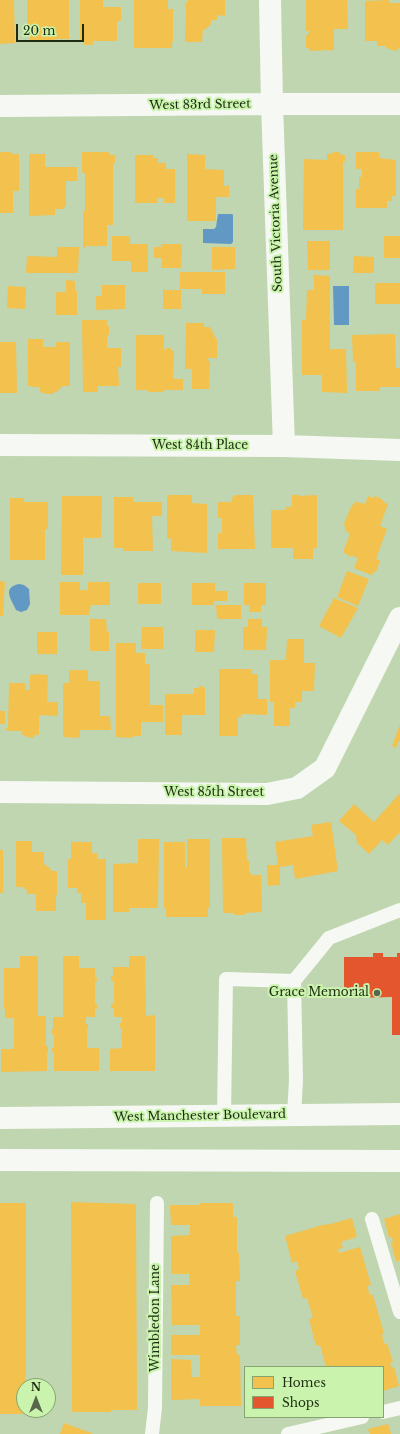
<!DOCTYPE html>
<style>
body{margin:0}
#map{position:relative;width:400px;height:1434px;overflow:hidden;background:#c0d6b0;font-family:"Libre Baskerville",serif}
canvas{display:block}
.legend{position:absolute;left:244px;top:1366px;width:140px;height:52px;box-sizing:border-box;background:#caf4ad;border:1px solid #85a46f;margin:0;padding:5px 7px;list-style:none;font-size:12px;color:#1d2c11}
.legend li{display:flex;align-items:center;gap:8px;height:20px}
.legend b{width:20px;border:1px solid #85a46f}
.north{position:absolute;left:16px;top:1378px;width:40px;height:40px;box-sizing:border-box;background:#caf4ad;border:1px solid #85a46f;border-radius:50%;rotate:0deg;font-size:11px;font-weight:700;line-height:16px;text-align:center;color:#1d2c11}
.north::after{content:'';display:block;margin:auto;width:14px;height:18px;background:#566849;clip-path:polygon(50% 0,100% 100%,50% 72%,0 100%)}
.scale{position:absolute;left:16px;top:24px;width:68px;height:18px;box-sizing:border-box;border:2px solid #1d2c11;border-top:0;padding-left:5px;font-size:12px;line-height:14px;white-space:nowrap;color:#1d2c11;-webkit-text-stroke:3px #caf4ad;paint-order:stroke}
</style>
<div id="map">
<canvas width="400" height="1434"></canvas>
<ul class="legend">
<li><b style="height:11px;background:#f2c14e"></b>Homes</li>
<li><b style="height:11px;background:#e4572e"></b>Shops</li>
</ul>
<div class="north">N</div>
<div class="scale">20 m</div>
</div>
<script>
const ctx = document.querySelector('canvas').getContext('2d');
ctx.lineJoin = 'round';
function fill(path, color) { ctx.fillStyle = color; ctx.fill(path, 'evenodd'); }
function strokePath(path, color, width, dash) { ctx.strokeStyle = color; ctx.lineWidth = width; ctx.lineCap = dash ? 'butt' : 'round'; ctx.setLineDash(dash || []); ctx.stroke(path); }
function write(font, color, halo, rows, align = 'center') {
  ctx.font = font + ' "Libre Baskerville",serif'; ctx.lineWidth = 4; ctx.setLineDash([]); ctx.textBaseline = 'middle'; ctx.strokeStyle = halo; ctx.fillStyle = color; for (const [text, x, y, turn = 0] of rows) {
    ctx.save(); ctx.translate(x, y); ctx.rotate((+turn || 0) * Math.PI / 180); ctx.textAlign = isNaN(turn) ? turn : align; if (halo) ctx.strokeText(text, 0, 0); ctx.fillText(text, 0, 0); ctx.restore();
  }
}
const water = new Path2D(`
 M218,214H232L233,215V242L231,244L203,243V229H214L216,227Z
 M333,286H349V325H334Z
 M19,584L24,585L29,589L30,604L27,610L21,612L16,610C12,600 1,588 19,584Z`);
const homes = new Path2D(`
 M0,0H14L15,43L0,44Z
 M27,0H69V39H55V41H51V42H30V30H27Z
 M80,0H103V7H121V21H117V41H93V45H84V41H80Z
 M134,0H168V9H173V42H172V48H134Z
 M188,0H225V16L217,15V20H211V24L206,29H203L202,42H185L186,2H188Z
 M306,0H347L348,29H334V50L309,51V48H306V36L309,33V31H306Z
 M389,0V3H400V47L396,51L386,48V46H377V41H365V1Z
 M0,152H12V154H19V191H13V213H0Z
 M82,152H109V155H115V163H113V225H107V246H86V248H83V211H85V173H82Z
 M334,152H339L341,155H345V162H343V230H303L304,159L327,160V154H331Z
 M356,152H379V158L396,160V196H392V201H387V208H356V189H359V177H362V169H356Z
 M29,154H45V167H77V181H66V207H64V209H55V215L29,216Z
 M187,154L205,155V169L224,170V186H229V197H216V221H187Z
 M135,155H153V158H158V163H166V169H175V203H164V198H157V203H135Z
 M112,236H130V244H148V272H131V261H112Z
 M384,236H400V258H384Z
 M307,241H330V270H308Z
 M161,244H182L181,268H161L162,258H154V247H161Z
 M57,247H79L78,273H26L27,256L57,257Z
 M212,247H235V269L212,270Z
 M354,256L374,257V273H353Z
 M180,272H225V294H202V289H180Z
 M314,275L330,276V349H346L347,393L322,392V375H302V320H306L307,290H314Z
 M66,280L75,281V291H77V315H56V292H66Z
 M375,283H400V304H375Z
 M102,285H125V309L96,310V296H102Z
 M8,286L26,287L25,309L7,308Z
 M163,290H181V309H163Z
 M82,320H107V326H109V335H107V348H121V367H118L119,386H98V392H83Z
 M186,323H204V327H210L216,339H217V358H208V361H210L209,389H192V369H185Z
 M395,334L396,368H400V387H380V391H356V362H353L352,335Z
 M136,335H164V350H166V348H171V351H174L173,379H183V390H164V392H148V390H136Z
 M28,339H43V347H56V342H70V386H63L58,390V392H54V394H45V393H41L39,387H32V386H28Z
 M0,342H16L17,393H0Z
 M167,495H191L192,496V503L207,504V553L171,551V538L170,539L167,538Z
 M235,495H253L255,549H218V533H222V518H218V502H232V498Z
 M292,495H299V496L317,495V548H313V559H293V548H271V510H286V507H292Z
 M62,496H102L101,538H83V575H61Z
 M368,496L373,498L375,496L383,500V502L388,504L380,526L387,529L376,559L380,560L377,570L371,575L354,568L358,558L351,555V557L343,552L350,534L346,531L344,524L350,509L354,503L357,502L365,504Z
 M114,497H133V502H162V516H152L153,551H123V548H114Z
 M10,498H24V502H48V529H45V560H10Z
 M347,571L369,579L358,606L337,597Z
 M0,581L5,582L3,616H0Z
 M60,582H80V590H88V582H110V605H91L89,615H60Z
 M138,583H161V604H138Z
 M192,583H215V591H227V601H214V605H192Z
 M244,583H266V605H261V612H249V605H244Z
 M334,598L358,608L341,638L319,626Z
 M216,605H241V619H217Z
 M90,619H106L107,632H109V651H90Z
 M248,619H262V627H267L266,650H243V627H248Z
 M142,627H163V649H141Z
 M195,630H215L214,652H195Z
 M37,632H57V654H37Z
 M287,639H304V663H315L314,691H302V702H295V708H290V726H274V702H270V660H286Z
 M116,643H136V653H145V664H150V705H163V722H141V736H134L132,738L116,737Z
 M219,669H252V674H258V699H267V715L241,714V717H238V736H219Z
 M69,670H88V681H100V716H110L111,730H80V737H77V738L63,737V683H69Z
 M33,674L48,675L47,702H58V716L39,715V735H35L33,738L27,737L24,735H22V731H9L6,730V728H8L9,683H25V690H30V675H33Z
 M199,686H203V688H205V715H182V735H165V694H194V688H199Z
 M0,711H5V724H0Z
 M400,724V742H398L396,748L392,746Z
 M400,793V832L388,845L382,840L369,854L357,843L356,835L339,821L354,804L374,822Z
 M331,822L338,871L295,879L293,865L280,867V885L268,886L267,865H278L275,842L313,836L311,825Z
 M222,838H246L247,861H249V872L252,875H261L262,912L245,913V915H234V913H223Z
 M138,839H159L158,908H129V912H113V864L138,863Z
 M187,839H210V908H208V917H166V908H164V842H185V867H187Z
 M16,841H32V852H44V864L50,868L51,871H57V895H56V911H36V894H27V891L23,887H16Z
 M71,842H92V853H97V859H106V920H86V903H81V893H77V888H68V859H71Z
 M0,850H3V893H0Z
 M20,956H38V1016H46V1046H48V1053H47V1071L1,1072V1049H14V1018H5V1009H4V968H20Z
 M63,956H79V968H95V977H97V981H95V1004H97V1009H95V1017H86V1024H88V1029H87V1048H99V1071H54V1052H52V1048H54V1034H52V1029H53V1017H63Z
 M129,956H145L146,1016L155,1015V1071H110V1049L122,1048V1041H121L122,1028H120V1023H122V1017H114V1008H111V1004H114V981H111V976H113V967H129Z
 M71,1202L136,1204L137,1410H111V1412H72Z
 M0,1203H26V1386H24V1410H26V1414H0Z
 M200,1203H233V1217H237V1253H239L240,1281H236V1316H240V1345H236L237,1355H240L241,1406H200V1399L171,1400V1359L191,1360L192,1377H200V1355H171V1335H200V1325H172L171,1285H189V1274H171V1236L190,1235V1225H171L170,1205H200Z
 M400,1214V1260L396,1262L391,1242H393L392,1236L389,1238L384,1219Z
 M352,1218L357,1237L341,1242L343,1248L338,1249L339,1253L360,1247L371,1285L367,1286L370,1295H373L384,1333L382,1334L384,1344L387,1343L393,1362L390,1363L392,1368L394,1367L399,1386L383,1391V1367H326L320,1345L316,1346L309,1319L313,1318L307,1298L303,1299L295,1271L299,1269L297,1261L292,1263L285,1236L326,1224L327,1225Z
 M64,1423L94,1434H60Z
 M388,1424L391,1434H370L368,1429Z`);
const shops = new Path2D(`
 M373,953H383V957H397V953H400V1035H392V997L353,998V988H344V957H373Z`);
const service = new Path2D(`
 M294,1115L296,1080L294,981L329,938L400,910
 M224,1116L226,979L294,981
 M372,1219L400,1312
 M383,1412L400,1408
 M152,1434L155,1408L157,1203
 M288,1434L362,1417`);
const minor = new Path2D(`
 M270,0L272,104L284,446
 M0,106L272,104H400
 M0,445L284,446L400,450
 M0,792L267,794L297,788L325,768L400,618`);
const primary = new Path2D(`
 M0,1118L400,1114
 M0,1160L400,1161`);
const markers = [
 [377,993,4,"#566849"]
];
const streetNames = [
 ["West 83rd Street",200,105,-1],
 ["South Victoria Avenue",276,223,-92],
 ["West 84th Place",200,446],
 ["West 85th Street",214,793],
 ["West Manchester Boulevard",200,1116,-1],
 ["Wimbledon Lane",156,1318,-90]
];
const poiNames = [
 ["Grace Memorial",369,993]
];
fill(water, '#6199c4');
fill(homes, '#f2c14e');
fill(shops, '#e4572e');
strokePath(service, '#f6f9f3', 14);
strokePath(minor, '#f6f9f3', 22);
strokePath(primary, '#f6f9f3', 22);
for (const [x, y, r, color] of markers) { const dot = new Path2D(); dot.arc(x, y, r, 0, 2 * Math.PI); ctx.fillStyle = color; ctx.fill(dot); strokePath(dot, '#caf4ad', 1.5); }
write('12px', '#1d2c11', '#caf4ad', streetNames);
write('12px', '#1d2c11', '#caf4ad', poiNames, 'right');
</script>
